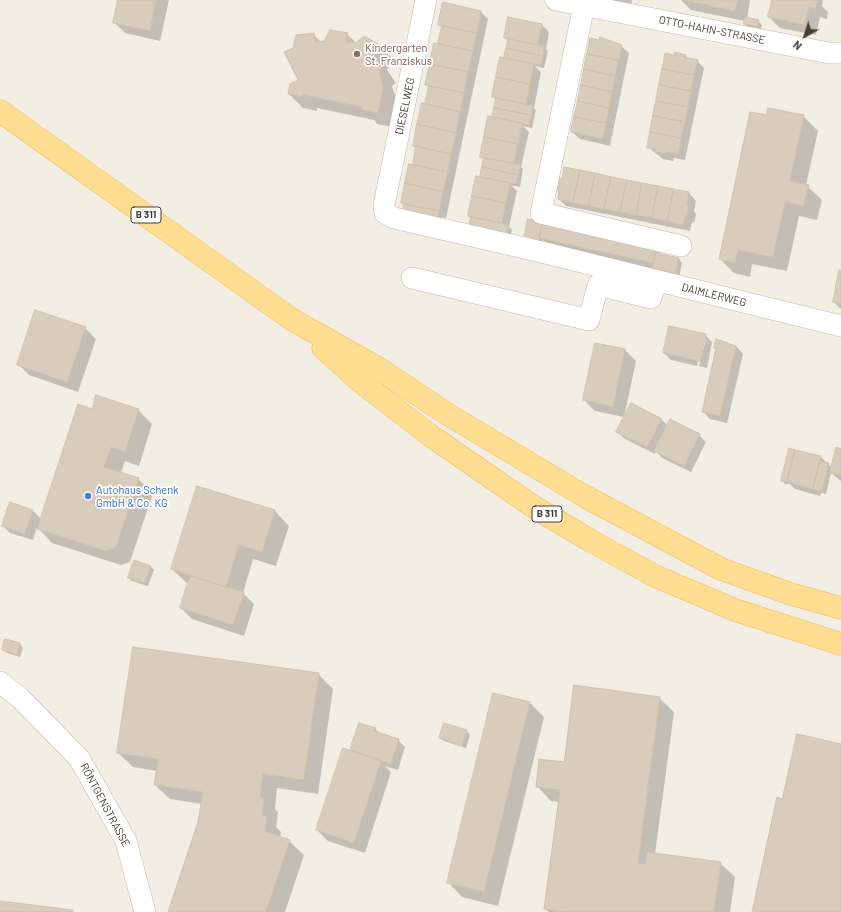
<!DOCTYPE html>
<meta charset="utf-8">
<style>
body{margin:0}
#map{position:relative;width:841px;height:912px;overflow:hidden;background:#f3eee4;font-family:Barlow,sans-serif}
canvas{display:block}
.north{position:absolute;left:785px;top:16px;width:40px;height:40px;-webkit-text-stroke:3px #fff;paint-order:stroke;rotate:219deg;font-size:11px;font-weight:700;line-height:16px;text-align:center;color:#453e33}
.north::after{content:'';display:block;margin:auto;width:14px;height:18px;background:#453e33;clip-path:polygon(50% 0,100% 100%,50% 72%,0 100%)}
</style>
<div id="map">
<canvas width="841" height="912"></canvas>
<div class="north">N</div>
</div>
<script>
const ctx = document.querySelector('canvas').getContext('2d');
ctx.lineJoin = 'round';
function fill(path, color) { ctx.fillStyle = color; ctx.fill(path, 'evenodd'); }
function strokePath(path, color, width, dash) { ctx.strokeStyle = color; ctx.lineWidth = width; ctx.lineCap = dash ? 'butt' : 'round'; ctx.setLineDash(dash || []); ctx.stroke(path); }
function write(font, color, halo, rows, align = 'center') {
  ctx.font = font + ' Barlow,sans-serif'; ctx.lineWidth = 3.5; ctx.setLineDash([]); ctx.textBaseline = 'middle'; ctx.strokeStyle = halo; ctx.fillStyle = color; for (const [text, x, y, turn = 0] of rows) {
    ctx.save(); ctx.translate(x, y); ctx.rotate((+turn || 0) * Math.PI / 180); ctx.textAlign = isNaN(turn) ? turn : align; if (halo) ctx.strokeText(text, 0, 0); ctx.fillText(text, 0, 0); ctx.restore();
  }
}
const shadow = new Path2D(`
 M119,0H169L160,41L125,33L114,22Z
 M608,0H632L631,5Z
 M681,0H750L747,19L758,21L762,25L761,30L748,28L745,24V21L691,10Z
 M773,0H823L822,6L828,12L827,19L820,17L816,35L780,28L769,17Z
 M481,12L488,19L446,218L442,217L441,223L402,203L413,166L417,148L414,145L426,105L430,88L426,85L442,28L439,24Z
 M542,25L549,32L546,49L548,51L544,68L535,66L541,72L534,108L536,110L532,128L523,126L529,132L521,167L523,169L520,187L511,185L517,191L509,227L512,229L510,238L469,216L483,178L485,160L481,156L493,118L497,100L493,97L507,60L509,41L505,38Z
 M313,34L321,42L347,34L357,44L379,46L394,60L387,70L396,83L392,86L397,103L392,127L377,124L374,120L317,108V111L303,108L289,94L299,80L294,48Z
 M621,46L629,53L610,146L580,139L572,132Z
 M675,56H686L689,59L697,61L704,68L685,160L674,158L673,161L663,159L648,147Z
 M767,116H803L818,131L806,185L822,200L817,220L799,216L787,271L752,264L750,277L734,273L720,259Z
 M557,189L689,193L696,201L694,211L696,214L694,223L692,222L690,231L566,206L559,199L560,192Z
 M542,223L656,249L663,256L679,259L682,263L679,277L551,248L543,240L542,244L528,241Z
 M841,272V309L834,302Z
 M85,328L96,339L78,392L29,375L18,364Z
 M705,335L712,342L707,368L699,366L706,339H703L697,366L671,360L664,353Z
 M596,344L625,350L636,361L624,417L595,411L584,400Z
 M736,346L743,354L727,423L710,419L703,411L717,349L715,348Z
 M92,410H138L152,424L139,466L125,461L121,473L138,479L153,493L130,562L121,565L52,543L37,527L33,540L10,533L3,526L10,504L33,511L41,519Z
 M661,419L668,426L699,435L706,442L691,472L662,458L656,451L655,454L625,439L618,432Z
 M790,449L821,457L832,468L841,450V481L831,473L826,494L821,493L820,496L795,489L790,484H785L782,480Z
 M275,511L289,526L276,566L253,559L243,593L254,604L244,636L192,619L181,608L188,584L172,569Z
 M150,566L154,570L148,586L132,581L129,578Z
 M20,644L23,648L20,657L7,653L3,650Z
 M318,674L333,689L318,794L277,788L275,809L278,812L276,827L281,832L280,838L289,841L304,855L285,912H169L199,822L202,804L170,799L155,785L157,771L133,767L118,753Z
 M659,698L674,712L655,854L720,863L735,877L730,912H549L545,909L559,802L551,801L537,786L564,763Z
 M530,703L544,717L498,906L462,897L448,882Z
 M359,724L375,729L380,734L398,740L405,747L398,770L385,766L391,772L365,853L328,841L317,830L350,752Z
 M445,724L467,731L470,735L466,748L444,741L440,738Z`);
const building = new Path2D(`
 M118,0H156L150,31L113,23Z
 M683,0H738L735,11Z
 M772,0H815L818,1L816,9L809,7L805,25L768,17Z
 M443,2L481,11L477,33L438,25Z
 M508,17L542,24L538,45L504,38Z
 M745,17L759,20L758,27L744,24Z
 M442,26L477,33L473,51L438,44Z
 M330,30L348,33L346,42L356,43L364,36L380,45L374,55L382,69L379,71L383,88L378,113L362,110V107L303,95L302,97L288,94L290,84L298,80L284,52L293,48L296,35L314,33L315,42L324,41Z
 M600,37L622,45L619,60L587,54L590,38L599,40Z
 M508,39L545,46L543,56L506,48Z
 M434,43L473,51L468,72L430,64Z
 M506,48L543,56L541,65L504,58Z
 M675,52L686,55L685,57L698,60L694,75L662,69L665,53L674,55Z
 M587,54L619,60L615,76L584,69Z
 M500,57L534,64L530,84L496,77Z
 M430,64L468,72L464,93L425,85Z
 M584,69L615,76L612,92L581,85Z
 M662,69L694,75L691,91L659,85Z
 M496,77L530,84L526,104L492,97Z
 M581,85L612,92L609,108L578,101Z
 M659,85L691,91L688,107L656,101Z
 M429,86L464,93L460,112L425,104Z
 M496,98L533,106L531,115L494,108Z
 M578,101L609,108L606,123L574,117Z
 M656,101L688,107L685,122L653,116Z
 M422,103L460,112L456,133L417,124Z
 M494,108L531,115L529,125L492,117Z
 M768,108L804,115L790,181L809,185L803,206L785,202L773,257L738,250L735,263L719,259L750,112L766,115Z
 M488,116L522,123L518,144L484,137Z
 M653,116L685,122L681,138L650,132Z
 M574,117L606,123L603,139L571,132Z
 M417,124L456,133L451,154L413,146Z
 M650,132L681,138L678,154L666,152V154L655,152V149L647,148Z
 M484,137L518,144L514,164L480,157Z
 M416,146L451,154L448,172L413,165Z
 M484,157L521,165L518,175L482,167Z
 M409,164L448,172L443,192L405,183Z
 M482,167L518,175L516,184L480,177Z
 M564,167L580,170L573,203L558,199L559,190H556L558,179H562Z
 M580,170L595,173L589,206L573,203Z
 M595,173L611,177L604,209L589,206Z
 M476,176L510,183L506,203L472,196Z
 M611,177L627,180L620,212L604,209Z
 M627,180L642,183L636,215L620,212Z
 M405,183L443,192L439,211L401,203Z
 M642,183L658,186L652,218L636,215Z
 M658,186L674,189L667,221L652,218Z
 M674,189L689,192L687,205H689L687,216H685L683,225L667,221Z
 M472,196L506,203L502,223L468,216Z
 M404,204L439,211L437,220L402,213Z
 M471,217L509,225L506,235L469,227Z
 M528,219L543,222L539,241L524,238Z
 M543,222L657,248L653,263L539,238Z
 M656,253L679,258L676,274L652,268Z
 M839,270L841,271V303L833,302Z
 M35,310L86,327L67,382L17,365Z
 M669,326L706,334L700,361L663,353Z
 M716,339L736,346L720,416L702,412L716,348H714Z
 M595,343L625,349L613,407L583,400Z
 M96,395L139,409L125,452L111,447L104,467L139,478L116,547L106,551L37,529L78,404L92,409Z
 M631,403L662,419L647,447L616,432Z
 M670,419L700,434L684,466L654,451Z
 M836,447L841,449V476L830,473Z
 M789,448L795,450L787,482L781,481Z
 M795,450L821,456L813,489L787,482Z
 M820,461L829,463L822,491L813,489Z
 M197,486L275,510L262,552L239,545L226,587L171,569Z
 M10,502L33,510L25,534L2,526Z
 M134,560L151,566L145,583L128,578Z
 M190,576L244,592L233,625L180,608Z
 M5,639L20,643L17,655L2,650Z
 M133,647L319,673L304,780L263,774L260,797H264L262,815L267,816L265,831L290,840L266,912H168L198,822L203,792L154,785L158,759L117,753Z
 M574,685L660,697L638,864H645L647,852L721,862L714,912H565L544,909L560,790L536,787L539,759L564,762Z
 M493,693L530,702L484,892L447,883Z
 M359,723L376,728L374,731L399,739L391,764L350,750Z
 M444,723L467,730L462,746L439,738Z
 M797,734L841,744V912H752L777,797L782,799Z
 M343,748L381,761L354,843L316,830Z
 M0,901L73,910V912H0Z`);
const minor = new Path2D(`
 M426,0L384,205L385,213L394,218L533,250L841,326
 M556,0L829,53H841
 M584,5L541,213L681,246
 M412,278L589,320L598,285L651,298L656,281
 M0,682L21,699L79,758L126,841L145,912`);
const major = new Path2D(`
 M0,111L291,319L378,368L447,414L586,497L721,569L791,594L841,608
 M323,348L362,383L431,436L534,507L591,541L655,576L735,610L841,644`);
const markers = [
 [357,54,4,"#8d6e63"],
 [88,496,4,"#3f7fe0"]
];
const shields = [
 [146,215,30],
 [547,514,30]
];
const shieldNames = [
 ["B 311",146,215],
 ["B 311",547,514]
];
const streetNames = [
 ["OTTO-HAHN-STRASSE",712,30,11],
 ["DIESELWEG",405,106,-78],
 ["DAIMLERWEG",714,295,14],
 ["RÖNTGENSTRASSE",105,805,62]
];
const educationNames = [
 ["Kindergarten",365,48],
 ["St. Franziskus",365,61]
];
const shopNames = [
 ["Autohaus Schenk",96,490],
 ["GmbH & Co. KG",96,503]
];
fill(shadow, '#0003');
fill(building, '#d8ccbc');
strokePath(building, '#d0c1ab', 1);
strokePath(minor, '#c2b8a9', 22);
strokePath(major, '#eabb5a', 23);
strokePath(minor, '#fff', 21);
strokePath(major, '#ffdd91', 22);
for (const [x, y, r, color] of markers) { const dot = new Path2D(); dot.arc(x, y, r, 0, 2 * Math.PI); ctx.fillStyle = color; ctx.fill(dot); strokePath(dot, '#fff', 1.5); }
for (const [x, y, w] of shields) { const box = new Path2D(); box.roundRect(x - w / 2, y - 8, w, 16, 3); ctx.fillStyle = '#fff'; ctx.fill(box); strokePath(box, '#453e33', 1); }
write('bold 10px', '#453e33', null, shieldNames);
write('11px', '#453e33', '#fff', streetNames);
write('11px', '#785e54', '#fff', educationNames, 'left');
write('11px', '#366cbe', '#fff', shopNames, 'left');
</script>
